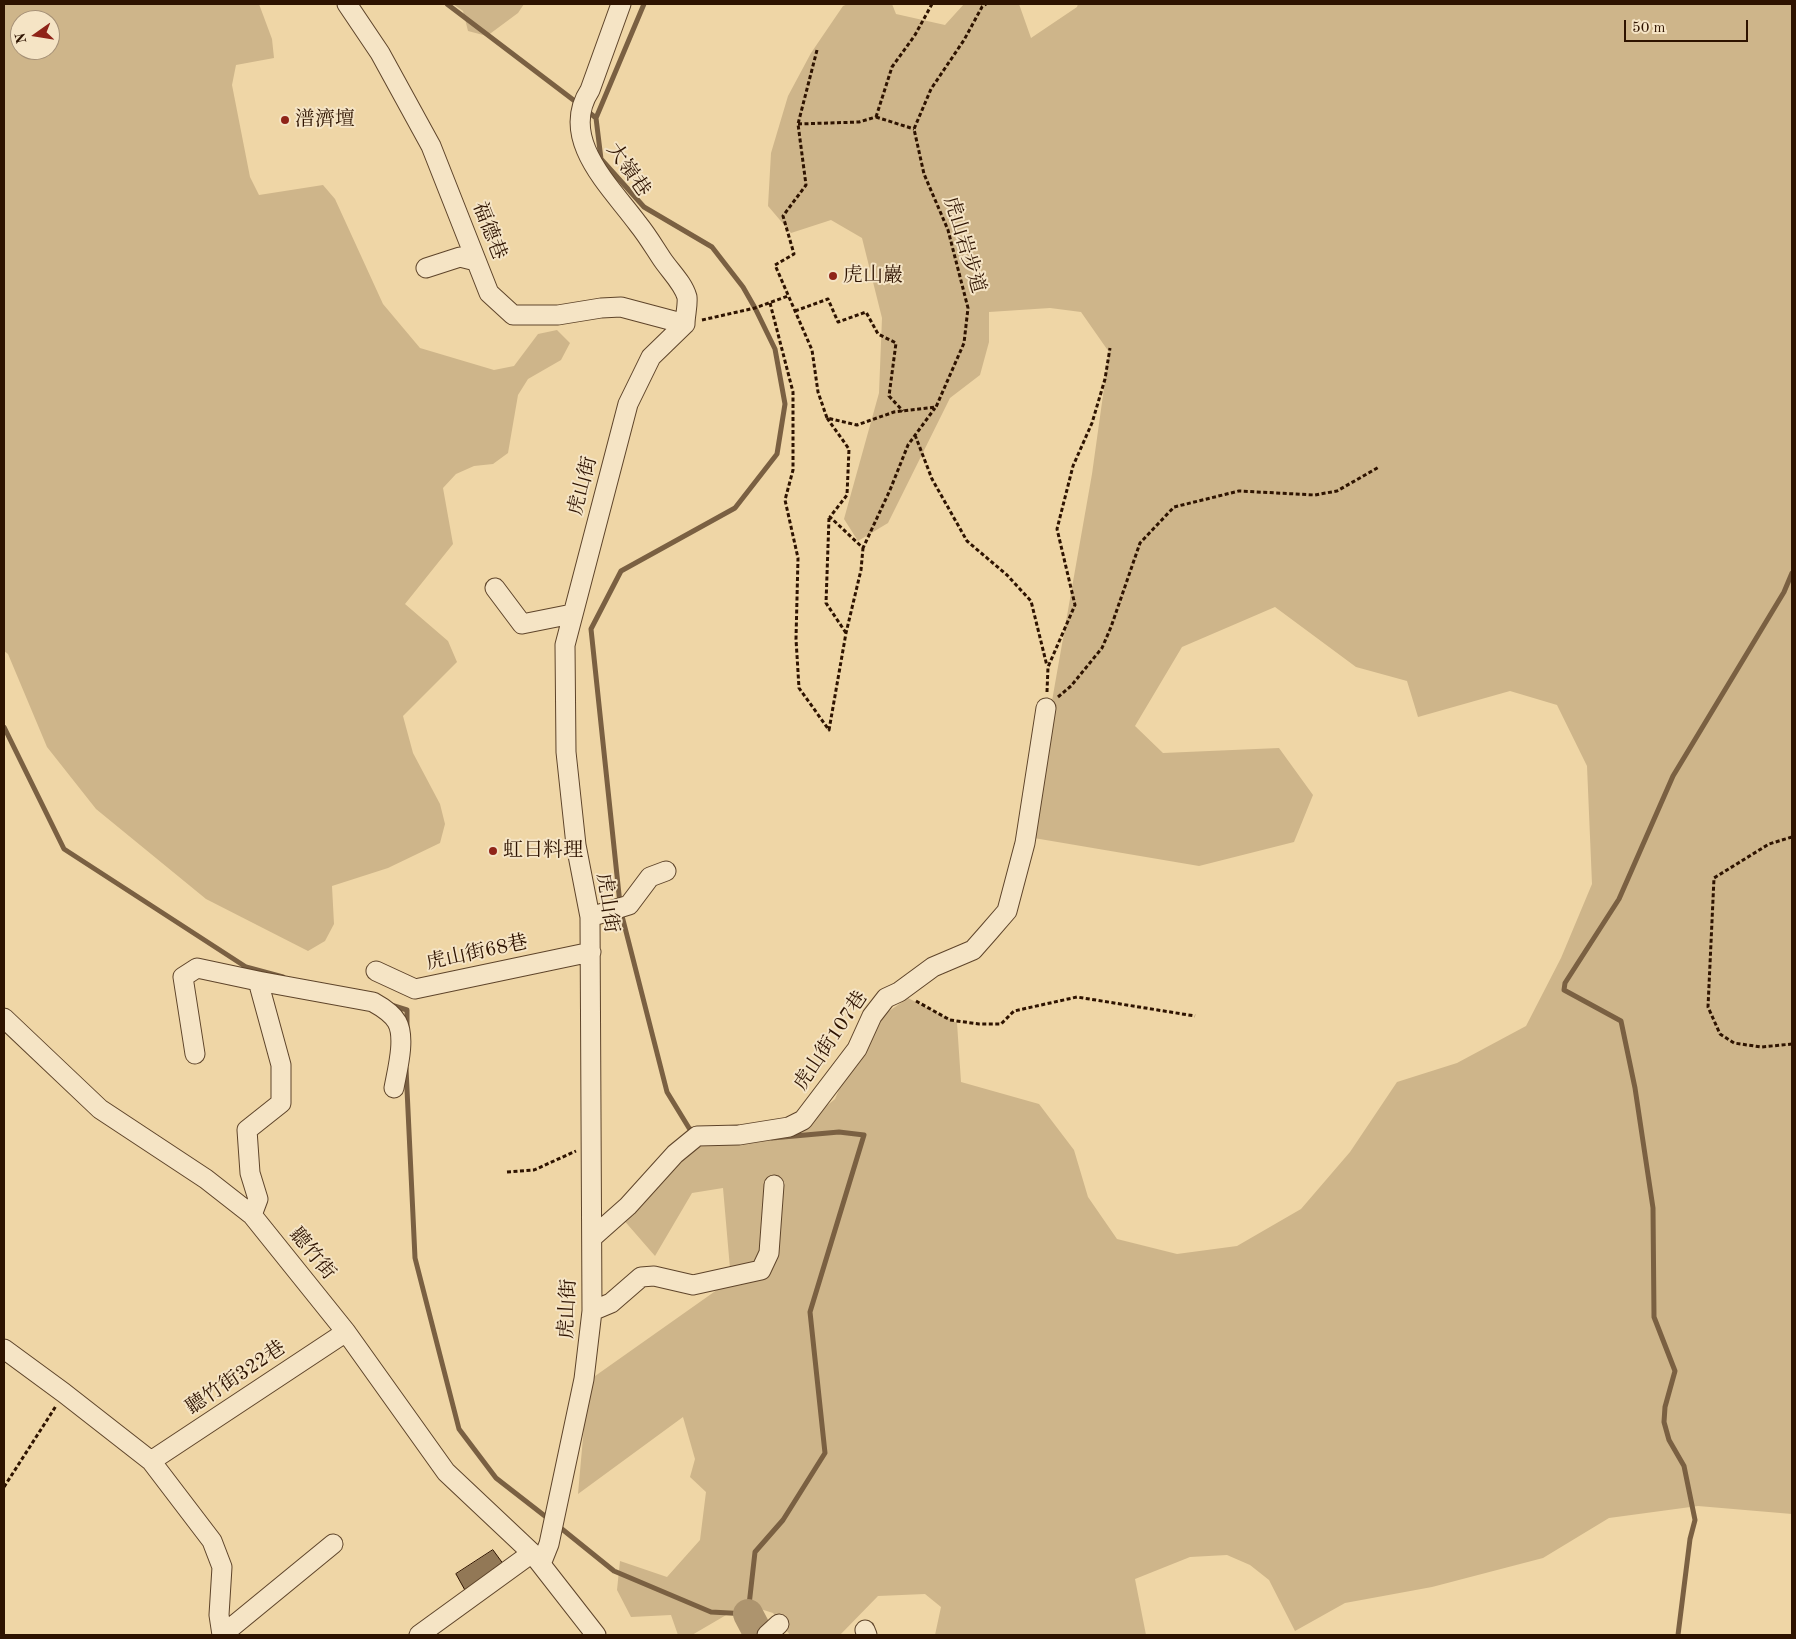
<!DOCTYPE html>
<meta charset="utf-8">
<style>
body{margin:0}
#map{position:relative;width:1796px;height:1639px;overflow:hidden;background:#efd6a6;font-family:"Old Standard TT",serif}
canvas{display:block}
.frame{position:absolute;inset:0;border:5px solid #2e1300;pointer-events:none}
.north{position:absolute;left:10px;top:10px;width:50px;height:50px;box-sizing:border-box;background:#f5e4c5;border:1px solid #a59076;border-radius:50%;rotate:257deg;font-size:14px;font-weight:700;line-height:20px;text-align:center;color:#2e1300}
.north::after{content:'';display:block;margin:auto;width:18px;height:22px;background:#8f2418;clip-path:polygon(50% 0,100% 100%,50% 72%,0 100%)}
.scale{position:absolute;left:1624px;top:20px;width:124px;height:22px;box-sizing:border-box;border:2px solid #2e1300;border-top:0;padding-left:6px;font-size:15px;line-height:18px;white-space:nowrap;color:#2e1300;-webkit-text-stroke:4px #f5e4c5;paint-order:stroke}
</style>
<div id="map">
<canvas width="1796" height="1639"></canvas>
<div class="frame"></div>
<div class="north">N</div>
<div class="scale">50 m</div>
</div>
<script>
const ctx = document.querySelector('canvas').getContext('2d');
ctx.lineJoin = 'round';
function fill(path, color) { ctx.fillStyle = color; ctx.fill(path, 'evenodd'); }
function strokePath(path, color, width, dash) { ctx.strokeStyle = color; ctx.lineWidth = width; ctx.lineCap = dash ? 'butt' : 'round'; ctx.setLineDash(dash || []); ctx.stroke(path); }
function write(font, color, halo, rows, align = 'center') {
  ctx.font = font + ' "Old Standard TT","Noto Serif TC",serif'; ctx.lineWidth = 4; ctx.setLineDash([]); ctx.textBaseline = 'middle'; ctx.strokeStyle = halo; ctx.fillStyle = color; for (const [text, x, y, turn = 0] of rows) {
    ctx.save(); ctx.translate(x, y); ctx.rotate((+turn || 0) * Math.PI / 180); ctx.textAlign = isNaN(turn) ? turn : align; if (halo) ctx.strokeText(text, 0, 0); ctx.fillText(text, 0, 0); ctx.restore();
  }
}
const green = new Path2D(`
 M4,4H217L220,5L259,4L272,39L274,58L236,65L232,85L250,177L259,195L323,185L335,199L383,304L420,348L494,370L514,366L538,334L557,330L570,343L561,360L528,379L518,395L508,453L493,464L474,466L456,474L443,488L453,544L405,604L448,641L457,662L403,716L413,753L440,804L445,824L440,843L388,868L332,886L334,924L325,941L308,951L206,899L96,809L47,747L8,654L4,651ZM20,20H50V50H20Z
 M453,4H524L518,13L487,36L468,31L463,11Z
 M848,4H892L896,14L945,25L964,4H1019L1031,38L1077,7L1078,4H1792V1514L1698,1506L1609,1518L1543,1558L1432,1587L1345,1603L1295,1631L1269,1580L1250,1565L1227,1555L1190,1557L1135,1579L1146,1635H935L941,1607L925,1594L878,1596L840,1635H790L773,1613L745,1604L692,1635H678L671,1615L631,1617L617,1590L620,1561L667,1577L700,1540L706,1492L690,1477L695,1459L683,1417L578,1494L588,1381L731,1280L723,1188L692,1193L655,1256L615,1210L704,1138L792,1134L835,1099L866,1027L908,998L957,1023L961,1082L1039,1104L1074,1150L1088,1197L1117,1239L1177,1254L1237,1246L1301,1209L1350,1152L1397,1082L1457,1063L1526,1026L1561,958L1592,884L1587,766L1557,705L1510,691L1418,717L1407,681L1356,667L1275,607L1182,647L1135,726L1163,753L1279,748L1313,795L1294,842L1199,866L1028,837L1092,474L1109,352L1081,312L1050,308L989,312V342L980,375L950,398L888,523L858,541L844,519L879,393L882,318L862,238L831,220L791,233L768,206L771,153L788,96L811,53L843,6Z`);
const stream = new Path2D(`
 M447,4L580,105
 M586,110L596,118L601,159L644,207L712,247L743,287L755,308L775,349L785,404L777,454L735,508L621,571L591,629L620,904
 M596,118L644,4
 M4,727L64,849L246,967L283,977
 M621,912L667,1092L689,1128L696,1133
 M391,1005L407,1010V1027
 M406,1068L415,1258L459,1429L496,1478L550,1520
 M557,1525L614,1571L711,1612L748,1614L755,1552L783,1520L825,1453L810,1312L864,1135L839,1132L772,1138
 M1678,1635L1690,1539L1695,1520L1684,1466L1669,1440L1664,1422L1665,1407L1675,1371L1654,1317L1653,1208L1635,1088L1621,1021L1564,990L1565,983L1619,899L1673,776L1784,592L1792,573`);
const river = new Path2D(`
 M748,1614L759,1635`);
const building = new Path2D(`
 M493,1550L504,1565L466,1592L456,1574Z`);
const path = new Path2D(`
 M817,50L798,124L806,185L783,216L794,254L775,265L812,350L818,392L827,418L857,425L894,412L936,407L964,343L968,308L948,230L924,174L914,129L931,89L964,40L982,7L986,4
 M876,117L892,67L915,35L932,4
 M876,117L914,129
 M798,124L859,122L876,117
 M770,303L793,392V470L785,500L798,558L796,639L799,688L829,730L846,633L861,570L863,548
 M795,311L828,299L838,322L866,312L878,334L896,343L889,396L903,411
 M702,320L755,308L788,296
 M827,418L849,449L847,495L830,517L863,548L890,490L908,445L935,408
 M915,435L932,479L967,541L1007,575L1031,601L1047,666
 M829,518L826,603L846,633
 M1047,692L1048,667L1075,605L1057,529L1073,466L1092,423L1105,379L1110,348
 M1058,697L1071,686L1102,648L1111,627L1140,543L1174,507L1239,491L1315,495L1337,491L1379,467
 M1792,837L1769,844L1714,878L1708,1007L1720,1034L1734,1043L1761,1047L1792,1044
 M916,1001L950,1020L979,1024H1001L1014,1011L1077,997L1195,1016
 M507,1172L534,1170L576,1151
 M4,1487L56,1406`);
const minor = new Path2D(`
 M347,4L380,53L431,146L489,293L513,315H558L601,308L621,307L685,324
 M621,4L590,90C558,139 611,187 638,224C647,235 654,247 662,259C670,271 683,283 687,297C688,305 685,316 685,324
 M426,268L460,257L476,261
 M495,588L522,624L572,614
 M590,917L629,905L650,877L666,871
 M376,971L415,989L591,952
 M4,1018L100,1109L206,1179L252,1215L346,1332L446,1472L532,1553L596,1635
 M195,1054L183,977L197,968L258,981L373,1002C382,1007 392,1013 397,1022C406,1038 397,1071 394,1088
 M252,1215L258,1199L250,1173L247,1130L281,1103V1065L258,981
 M593,1237L628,1206L675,1154L697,1136L739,1135L789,1127L803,1120L857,1049L872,1016L886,998L899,992L933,967L973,950L988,933L1007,911L1025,843L1046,708
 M592,1311L611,1303L641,1277L654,1276L693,1285L761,1270L769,1253L774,1185
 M4,1349L64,1393L151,1461L212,1541L222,1567L219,1615L222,1635
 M151,1461L346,1332
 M541,1564L549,1544L584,1379L592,1311L590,917L576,845L566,752L565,645L628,404L651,357L685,324
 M865,1630L867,1635
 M222,1635L333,1544
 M419,1635L532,1553
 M767,1635L779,1624`);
const markers = [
 [285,120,5,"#8f2418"],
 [833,276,5,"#8f2418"],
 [493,851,5,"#8f2418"]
];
const poiNames = [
 ["潽濟壇",295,120],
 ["虎山巖",843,276],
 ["虹日料理",503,851]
];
const streetNames = [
 ["大嶺巷",628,170,55],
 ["福德巷",489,231,69],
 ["虎山岩步道",964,245,73],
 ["虎山街",583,486,-75],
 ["虎山街",607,903,82],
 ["虎山街68巷",477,953,-12],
 ["虎山街107巷",831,1041,-56],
 ["聽竹街",312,1254,51],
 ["虎山街",568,1309,-87],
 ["聽竹街322巷",236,1378,-34]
];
fill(green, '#ceb58a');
strokePath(stream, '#7a6042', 5);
strokePath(river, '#ad946e', 30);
fill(building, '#927856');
strokePath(building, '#2e1300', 1);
strokePath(minor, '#5e442a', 21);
strokePath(path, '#2e1300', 3, [4, 2.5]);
strokePath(minor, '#f5e4c5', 19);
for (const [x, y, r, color] of markers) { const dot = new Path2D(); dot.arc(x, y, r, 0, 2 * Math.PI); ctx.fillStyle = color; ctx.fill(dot); strokePath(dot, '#f5e4c5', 2); }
write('20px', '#2e1300', '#f5e4c5', poiNames, 'left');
write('20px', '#2e1300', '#f5e4c5', streetNames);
</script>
